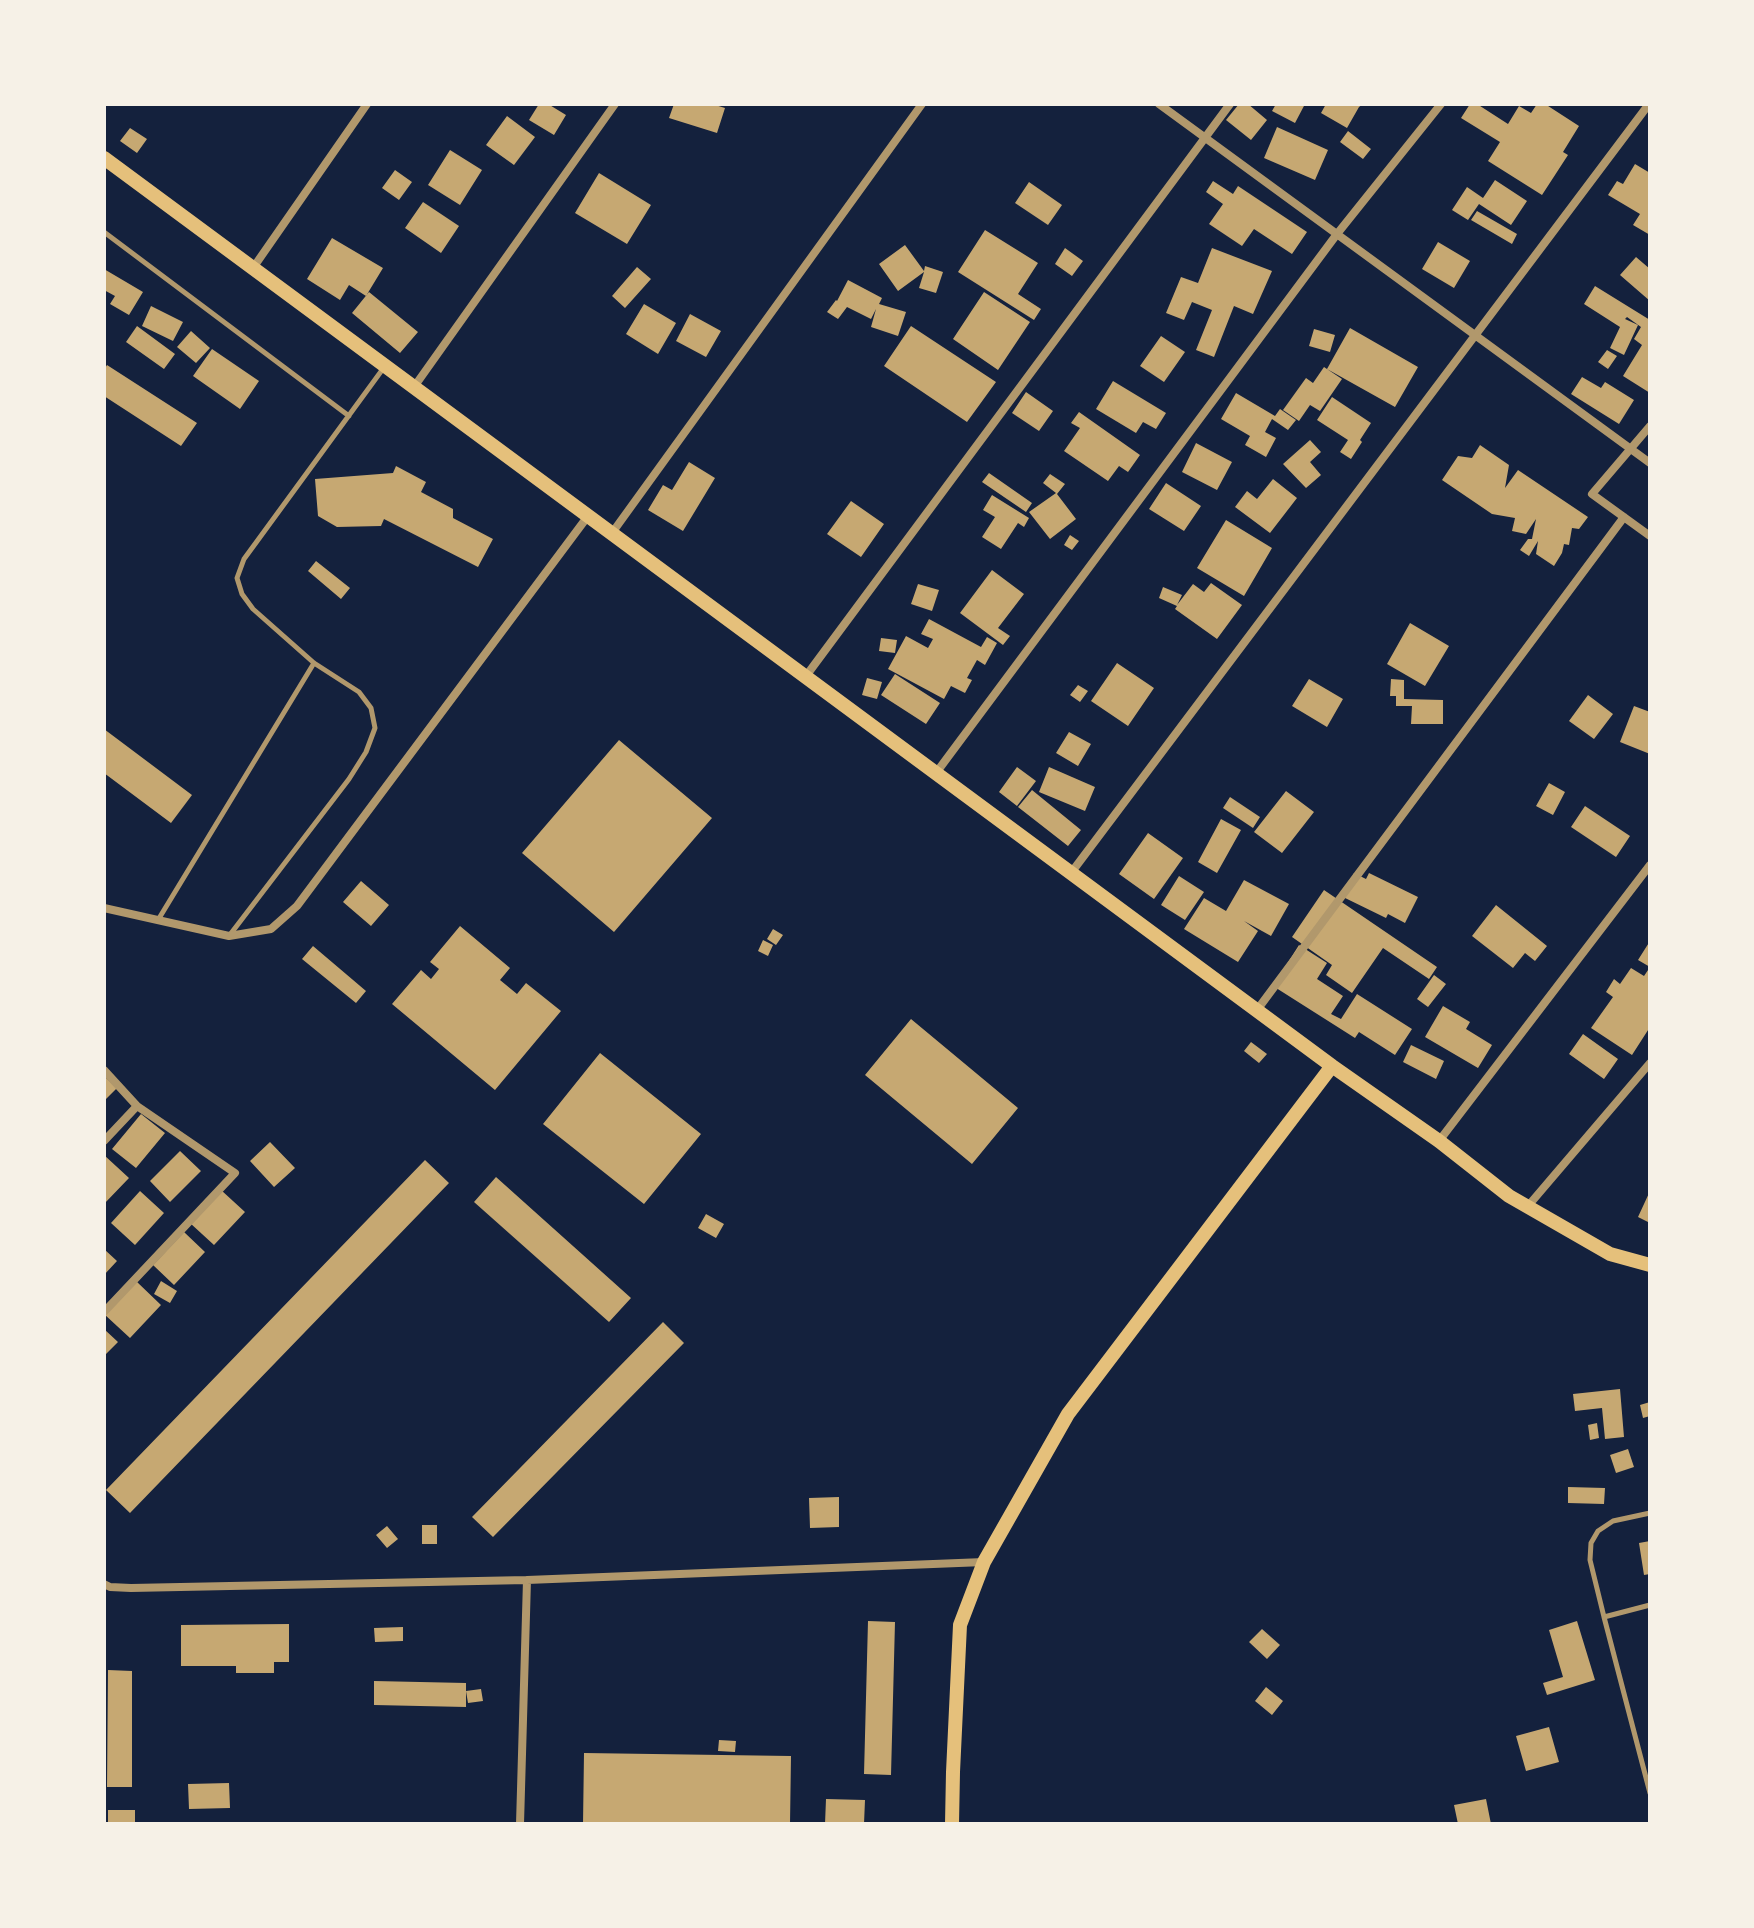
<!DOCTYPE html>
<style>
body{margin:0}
#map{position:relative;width:1754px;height:1928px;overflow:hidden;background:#14213d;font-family:Raleway,sans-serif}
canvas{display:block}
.frame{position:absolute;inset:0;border:106px solid #f6f1e7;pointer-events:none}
</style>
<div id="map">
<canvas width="1754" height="1928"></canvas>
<div class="frame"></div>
</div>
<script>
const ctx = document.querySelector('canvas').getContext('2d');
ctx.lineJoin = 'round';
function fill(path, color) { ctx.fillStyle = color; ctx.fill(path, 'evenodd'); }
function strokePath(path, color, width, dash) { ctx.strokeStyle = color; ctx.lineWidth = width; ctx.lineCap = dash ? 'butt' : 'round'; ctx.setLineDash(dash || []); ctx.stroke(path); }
const building = new Path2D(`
 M539,104H548L566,115L554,135L529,120Z
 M674,104H712L725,108L717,133L669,118Z
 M1239,104H1248L1267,120L1251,140L1226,120Z
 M1276,104H1305L1295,123L1272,111Z
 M1326,104H1363L1359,107L1347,128L1321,113Z
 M1470,104H1477L1508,124L1519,106L1531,113L1537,104H1545L1579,126L1563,152L1568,155L1542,195L1488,161L1500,142L1461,118Z
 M507,116L535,137L514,165L486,145Z
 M1277,127L1328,150L1315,180L1264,158Z
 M130,128L147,139L137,153L120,141Z
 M1348,131L1371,149L1363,159L1340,142Z
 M450,150L482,170L460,205L428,185Z
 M1635,164L1650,173V235L1633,225L1640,214L1608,195L1617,181L1623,184Z
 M395,170L412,182L399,200L382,188Z
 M599,173L651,205L627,244L575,213Z
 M1495,180L1527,201L1511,225L1479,204L1468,220L1452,210L1467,187L1483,198Z
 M1213,181L1233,194L1238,186L1307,232L1292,254L1254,229L1242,246L1209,224L1223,204L1206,192Z
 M1029,182L1062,205L1048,225L1015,203Z
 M423,202L459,226L441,253L405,228Z
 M1477,211L1517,234L1512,244L1471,220Z
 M985,230L1038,263L1018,294L1041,309L1034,320L958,272Z
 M332,238L383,268L366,296L349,285L340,300L307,279Z
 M1438,242L1470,261L1454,288L1422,269Z
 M905,245L924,271L925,266L943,272L936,293L919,288L924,272L898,291L879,264Z
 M1065,248L1083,261L1072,276L1055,264Z
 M1212,248L1272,271L1253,314L1234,306L1214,357L1196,350L1212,310L1192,302L1184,320L1166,313L1181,277L1198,283Z
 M1636,257L1650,269V301L1620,275Z
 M637,267L651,279L625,308L612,296Z
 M104,269L143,292L129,315L110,304L115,296L104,290Z
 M848,280L882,298L879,304L906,312L898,336L871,327L876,309L871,319L847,307L838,319L827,312L836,300L837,301Z
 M1595,286L1650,320V393L1623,376L1642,345L1634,339L1641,327L1627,317L1625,319L1638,325L1624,355L1610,348L1620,327L1584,304Z
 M369,292L418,332L400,353L352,313Z
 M984,292L1030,322L998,370L953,339Z
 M644,304L676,323L658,354L626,334Z
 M151,306L183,322L173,341L142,326Z
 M690,314L721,331L706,357L676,341Z
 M137,326L175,354L164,369L126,342Z
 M911,326L996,382L967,422L884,366Z
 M1350,328L1418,367L1395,407L1327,369Z
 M1314,329L1335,335L1330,352L1309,346Z
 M191,331L210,348L196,363L177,347Z
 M1161,336L1185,352L1164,382L1140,366Z
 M212,349L259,381L240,409L193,376Z
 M1607,350L1617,356L1608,369L1598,362Z
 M107,365L197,423L181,446L104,396V370Z
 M1324,367L1342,379L1320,411L1310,405L1299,421L1283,410L1306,378L1313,383Z
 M1582,377L1601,388L1605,382L1634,400L1619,424L1571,394Z
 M1113,381L1166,413L1156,429L1143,422L1136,433L1096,409Z
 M1026,392L1053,411L1039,431L1012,413Z
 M1236,393L1275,416L1280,409L1296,420L1288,430L1272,419L1265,432L1276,438L1266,457L1245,445L1250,436L1221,419Z
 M1332,397L1371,423L1360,440L1362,442L1351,459L1340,452L1348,440L1317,420Z
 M1079,412L1140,455L1128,472L1119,466L1108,481L1064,451L1080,428L1071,423Z
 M1310,440L1321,452L1310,462L1321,475L1306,488L1283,464Z
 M1196,443L1232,462L1217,490L1182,472Z
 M1480,445L1509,465L1505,488L1518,470L1588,517L1579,529L1572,528L1569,545L1564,544L1562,553L1554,566L1536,554L1538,541L1529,556L1520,550L1528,539H1532L1536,519L1526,534L1512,531L1515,518L1492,514L1442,480L1458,456L1472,458Z
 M689,462L715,478L683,531L648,510L663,485L672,490Z
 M396,466L426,482L421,492L453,509V518L493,539L478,567L384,519L381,526L337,527L318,516L315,479L393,473Z
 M989,473L1032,503L1026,512L982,482Z
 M1050,474L1065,484L1057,494L1076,519L1050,539L1029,512L1056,493L1043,483Z
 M1273,479L1297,498L1270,533L1235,507L1247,491L1257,499Z
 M1166,483L1201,506L1184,531L1149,509Z
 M992,495L1029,518L1024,527L1018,523L1001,549L982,537L995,517L983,510Z
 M851,501L884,524L861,557L827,534Z
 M1226,520L1272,548L1244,596L1197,568Z
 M1070,535L1079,541L1072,550L1064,545Z
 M316,561L350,588L341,599L308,571Z
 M992,570L1024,594L998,628L1010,636L1003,645L960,613Z
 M1211,583L1242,605L1217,639L1175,609L1177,606L1159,598L1163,587L1182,595L1177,605L1193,584L1204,592Z
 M918,584L939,590L932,611L911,604Z
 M929,619L981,647L987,637L997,643L985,665L977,660L967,678L972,680L965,693L951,686L944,699L888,669L906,636L928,648L933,639L921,634Z
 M1410,623L1449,646L1425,686L1387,664Z
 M881,638L897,640L895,653L879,651Z
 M1117,663L1154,688L1128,726L1091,701Z
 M895,674L940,703L926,724L881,695Z
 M867,678L882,682L877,699L862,695Z
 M1309,679L1343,699L1327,727L1292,706Z
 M1391,679L1404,680V699L1443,700V724H1411L1412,706H1396V696H1390Z
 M1078,685L1088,691L1080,702L1070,695Z
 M1588,695L1613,714L1594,739L1569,721Z
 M1634,706L1650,712V754L1620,742Z
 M104,729L192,795L171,823L104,773Z
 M1069,732L1091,744L1078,766L1056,753Z
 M619,740L712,818L614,932L522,853Z
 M1017,767L1036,781L1017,806L999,792Z
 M1049,767L1095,787L1085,811L1039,792Z
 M1549,783L1565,792L1553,815L1536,806Z
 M1032,790L1081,830L1068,846L1018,807Z
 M1286,791L1314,812L1282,853L1254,832Z
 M1230,797L1260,817L1253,828L1223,808Z
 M1585,806L1630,836L1616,857L1571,827Z
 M1221,819L1241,830L1217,873L1198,862Z
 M1148,833L1183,858L1154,899L1119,874Z
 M1354,873L1366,879L1369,873L1418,897L1405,923L1388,914L1386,918L1343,897Z
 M1179,876L1204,892L1185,920L1161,905Z
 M1244,880L1289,904L1271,936L1244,921L1258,931L1238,962L1184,929L1204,898L1226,911Z
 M361,881L389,905L371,926L343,902Z
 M1324,890L1437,967L1429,979L1383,948L1352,993L1326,975L1332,965L1292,937Z
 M1496,905L1547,946L1535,961L1525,953L1513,968L1472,936Z
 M460,926L510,968L500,980L517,994L526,983L561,1011L495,1090L392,1004L421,970L431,979L439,969L430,962Z
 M773,929L783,935L776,945L767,939Z
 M763,940L773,945L768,956L758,951Z
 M1650,941V1027L1632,1055L1591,1028L1613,997L1606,992L1614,979L1620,984L1631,968L1644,976L1650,967L1638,960Z
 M1299,945L1327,963L1317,979L1343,996L1331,1014L1341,1019L1357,994L1412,1029L1395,1055L1359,1032L1355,1038L1273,986Z
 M313,946L366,991L356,1003L302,959Z
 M1434,975L1446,984L1428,1007L1417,999Z
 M1443,1006L1470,1022L1466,1029L1492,1045L1478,1068L1425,1037Z
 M911,1019L1018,1108L972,1164L865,1075Z
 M1583,1034L1618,1059L1604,1079L1569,1054Z
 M1251,1042L1267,1054L1259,1063L1244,1051Z
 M1411,1045L1444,1061L1436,1079L1403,1062Z
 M600,1053L701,1134L644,1204L543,1124Z
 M104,1076L117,1088L104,1101Z
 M141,1114L165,1133L136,1168L112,1149Z
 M270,1142L295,1168L274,1187L250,1161Z
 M180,1151L201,1171L170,1202L150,1181Z
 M104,1155L129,1178L104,1204Z
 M425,1160L449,1183L130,1513L106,1490Z
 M496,1177L631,1298L609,1322L474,1202Z
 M221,1190L245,1212L214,1245L190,1223Z
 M140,1191L164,1213L135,1245L111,1223Z
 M1650,1191V1223L1638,1217Z
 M706,1214L724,1224L716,1238L698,1228Z
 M184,1232L205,1252L174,1285L153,1265Z
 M104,1249L117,1261L104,1275Z
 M136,1281L161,1305L130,1338L104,1314Z
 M161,1281L177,1291L170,1303L154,1294Z
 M663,1322L684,1343L493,1537L472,1517Z
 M104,1329L118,1342L104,1356Z
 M1620,1389L1624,1437L1605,1439L1602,1408L1575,1411L1573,1394Z
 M1650,1402V1416L1643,1418L1640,1405Z
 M1597,1423L1599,1438L1590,1440L1588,1425Z
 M1628,1449L1634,1467L1616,1473L1610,1455Z
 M1568,1487L1605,1488L1604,1504L1568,1503Z
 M839,1497V1527L810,1528L809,1498Z
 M422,1525H437V1544H422Z
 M387,1526L398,1539L387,1548L376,1535Z
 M1650,1541V1574L1644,1575L1639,1543Z
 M868,1621L895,1622L891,1775L864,1774Z
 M1577,1621L1595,1680L1547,1695L1543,1683L1563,1677L1549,1630Z
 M289,1624V1662H274V1673H236V1666H181V1625Z
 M403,1627V1641L375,1642L374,1628Z
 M1262,1629L1280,1645L1267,1659L1249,1642Z
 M108,1670L132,1671V1787H107Z
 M374,1681L466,1683V1691L481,1689L483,1701L468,1703L466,1691V1707L374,1705Z
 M1266,1687L1283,1701L1272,1715L1255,1701Z
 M1549,1727L1559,1762L1526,1771L1516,1736Z
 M719,1740L736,1741L735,1752L718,1751Z
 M584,1753L791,1756L790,1824H583Z
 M229,1783L230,1808L189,1809L188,1784Z
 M826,1799L865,1800L864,1824H825Z
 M1486,1799L1491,1824H1458L1454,1805Z
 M108,1810H135V1824H108Z`);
const service = new Path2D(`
 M104,232L349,416
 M158,920L314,663
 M229,936L349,779L366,752L375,728L371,708L359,692L314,663L253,609L242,594L237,578L244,559L255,544L385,366
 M1650,1605L1604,1617L1650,1793
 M1604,1617L1590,1560L1591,1543L1598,1531L1613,1521L1650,1513`);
const minor = new Path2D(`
 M1159,104L1650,463
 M253,268L367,104
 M414,387L615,104
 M1650,426L1592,494L1650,536
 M612,533L922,104
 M806,676L1230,104
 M936,773L1337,234L1441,104
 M1071,873L1649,104
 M104,908L229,936L271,929L297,906L588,516
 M1257,1010L1624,517
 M104,1070L137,1106L235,1173L104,1312
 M104,1141L137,1106
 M1439,1141L1650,865
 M1528,1206L1650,1063
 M104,1584L110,1587L131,1588L527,1580L984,1562
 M520,1824L527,1580`);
const secondary = new Path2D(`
 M104,158L1332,1066L1439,1141L1509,1196L1610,1254L1650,1265
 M952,1824L953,1772L960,1625L984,1562L1068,1414L1332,1066`);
fill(building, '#c6a872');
strokePath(service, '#b1986c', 5);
strokePath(minor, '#b1986c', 8);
strokePath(secondary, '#e5c07b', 14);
</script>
